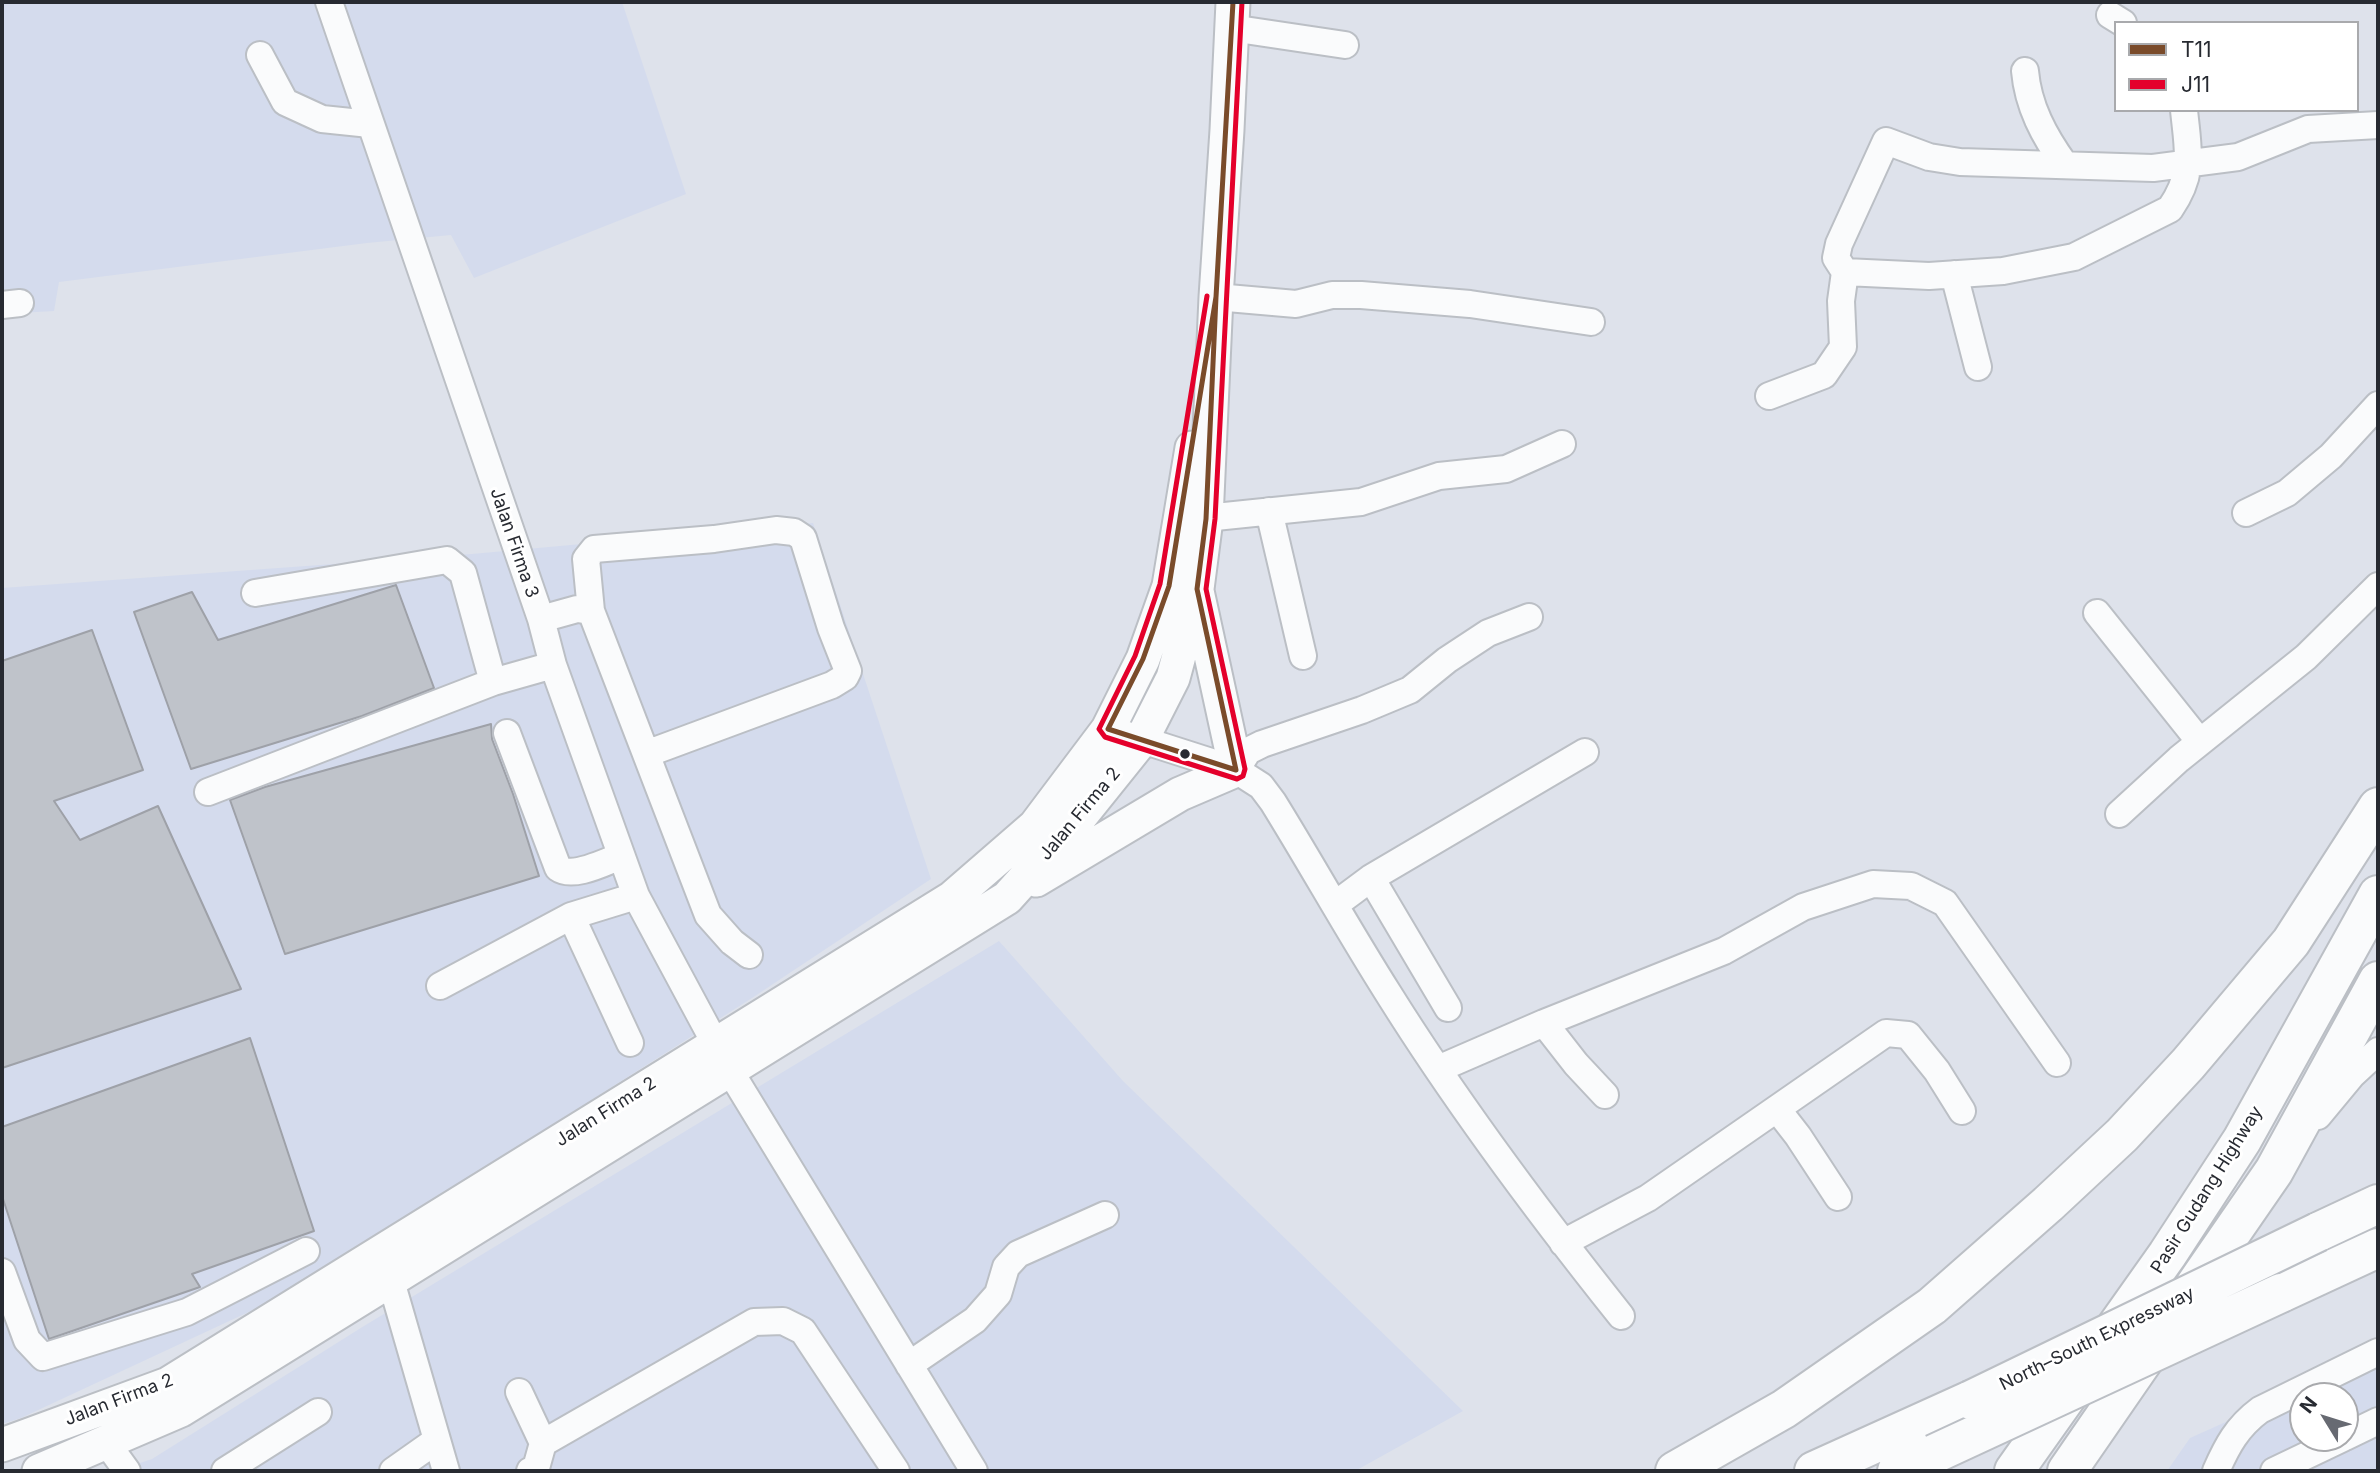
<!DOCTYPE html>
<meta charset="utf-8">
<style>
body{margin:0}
#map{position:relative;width:2380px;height:1473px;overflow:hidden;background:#dee2eb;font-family:Inter,sans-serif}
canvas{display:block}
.frame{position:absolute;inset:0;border:4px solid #272a31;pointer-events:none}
.legend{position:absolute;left:2114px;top:21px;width:245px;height:91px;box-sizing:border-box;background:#fff;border:2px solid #a9aaad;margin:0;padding:9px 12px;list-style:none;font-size:21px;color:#272a31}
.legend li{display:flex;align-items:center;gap:14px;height:35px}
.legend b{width:35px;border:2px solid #a9aaad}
.north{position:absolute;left:2289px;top:1382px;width:70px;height:70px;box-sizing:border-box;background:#fff;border:2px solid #a9aaad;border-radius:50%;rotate:308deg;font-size:19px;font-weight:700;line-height:28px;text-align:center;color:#272a31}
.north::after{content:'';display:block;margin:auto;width:24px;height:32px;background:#676a72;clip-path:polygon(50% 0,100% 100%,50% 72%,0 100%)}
</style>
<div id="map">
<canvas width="2380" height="1473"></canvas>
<div class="frame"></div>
<ul class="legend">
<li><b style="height:9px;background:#7a4b2a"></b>T11</li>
<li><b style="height:9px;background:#e4002b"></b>J11</li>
</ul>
<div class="north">N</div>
</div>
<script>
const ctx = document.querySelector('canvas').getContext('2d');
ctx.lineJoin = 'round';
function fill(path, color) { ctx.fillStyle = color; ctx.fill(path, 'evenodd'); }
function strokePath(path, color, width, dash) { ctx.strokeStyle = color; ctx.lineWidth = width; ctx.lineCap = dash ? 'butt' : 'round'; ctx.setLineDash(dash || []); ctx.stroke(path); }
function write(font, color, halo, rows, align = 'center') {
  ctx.font = font + ' Inter,sans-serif'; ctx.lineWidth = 6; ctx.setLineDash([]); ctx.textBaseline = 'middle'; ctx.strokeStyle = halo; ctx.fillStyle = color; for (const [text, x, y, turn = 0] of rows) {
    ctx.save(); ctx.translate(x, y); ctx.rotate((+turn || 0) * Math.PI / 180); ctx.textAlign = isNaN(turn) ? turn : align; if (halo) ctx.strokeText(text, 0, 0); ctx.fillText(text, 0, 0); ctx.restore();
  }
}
const built = new Path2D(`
 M2,2H622L686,194L474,278L451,235L367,243L59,282L54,311L2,314Z
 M813,523L931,879L752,998L283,1296L21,1418L2,1424V588L472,554Z
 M999,941L1123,1081L1463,1411L1355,1471H116L152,1459L364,1326Z
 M2378,1354V1471H2167L2190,1438ZM2303,1396H2345V1438H2303Z`);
const building = new Path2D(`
 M396,585L434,688L362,716L191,769L134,612L192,592L218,640Z
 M92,630L143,770L54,801L80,840L158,806L241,989L2,1068V661Z
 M491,724L492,739L513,794L539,876L285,954L230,800L265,787Z
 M250,1038L314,1231L192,1274L200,1287L49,1339L2,1196V1127Z`);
const minor = new Path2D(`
 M329,2L541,619L553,665L636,896L730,1071L974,1471
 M2110,15L2123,23
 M1231,28L1345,45
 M260,55L285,102L322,119L370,124
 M2025,71C2028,106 2044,136 2065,165
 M1845,272L1929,276L2003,271L2074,257L2170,209C2195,173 2188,151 2184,110
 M1954,274L1978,367
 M1216,297L1296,304L1332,295H1361L1470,304L1591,322
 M2,305L20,303
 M1769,396L1824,375L1843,347L1841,301L1845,272L1836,258L1839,244L1886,141L1929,157L1960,162L2153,168L2238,157L2308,129L2378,125
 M1269,511L1303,656
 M2246,513L2287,493L2331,456L2378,405
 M1186,520L1361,502L1439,476L1506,469L1562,444
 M255,593L447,560L463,573L493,682
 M591,611L586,559L594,549L714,539L776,530L794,532L803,538L831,628L848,671L845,677L832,685L646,754
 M2097,613L2200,742
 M541,619L577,609L591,611L708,915L732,942L749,955
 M1108,729L1236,770L1261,786L1273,802C1312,865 1348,930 1388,993C1458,1105 1538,1212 1621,1316
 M507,733L558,868C573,879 605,862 621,856
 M1236,770L1248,751L1262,744L1362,710L1410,690L1447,660L1488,633L1529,617
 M208,792L493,682L553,665
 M2119,814L2179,759L2306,657L2378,586
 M1371,878L1448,1008
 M1336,904L1371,878L1585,752
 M571,916L630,1043
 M440,986L571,916L636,896
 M1544,1023L1576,1064L1605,1095
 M1438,1069L1544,1023L1724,951L1803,907L1873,884L1911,886L1945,903L2057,1063
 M1777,1109L1798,1136L1838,1197
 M2318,1116L2352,1075L2378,1051
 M1563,1243L1648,1198L1886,1033L1908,1035L1937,1071L1962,1111
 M2,1272L27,1340L43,1357L187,1312L306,1251
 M391,1281L446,1471
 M909,1365L975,1320L998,1294L1006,1267L1018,1254L1105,1215
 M519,1392L543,1443L536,1468L530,1471
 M2345,1437L2378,1421
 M106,1442L127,1471
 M543,1443L754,1322L783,1321L803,1331L896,1471
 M225,1471L318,1412
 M393,1471L437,1440
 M2216,1471C2227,1446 2237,1427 2260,1410L2378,1352
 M2274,1471L2343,1438`);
const major = new Path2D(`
 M1036,880L1180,794L1236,770L1197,591
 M2,1445L168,1384L952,898L1035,826L1108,729L1143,659L1169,586L1192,448
 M39,1471L181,1410L1007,898L1080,817L1141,741L1173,678L1197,589L1206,519L1216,297L1227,130L1233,2`);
const highway = new Path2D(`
 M2318,1232L2378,1204
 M2281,1293L2378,1248
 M1675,1471L1784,1409L1932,1306L2048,1204L2122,1135L2188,1064L2291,942L2378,807
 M1814,1471L1971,1400
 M1897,1471L1934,1454
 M2014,1471L2167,1255L2242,1140L2378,895
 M2067,1471L2274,1171L2378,981`);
const highwayBridge = new Path2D(`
 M1971,1400L2318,1232
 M1934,1454L2281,1293`);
const bus1 = new Path2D(`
 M1216,297L1206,519L1197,589L1236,770L1108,729L1143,659L1169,586Z
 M1216,297L1233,2`);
const bus2 = new Path2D(`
 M1207,296L1160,584L1135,656L1099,729L1105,737L1237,779L1243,776L1245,769L1206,589L1215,519L1242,2`);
const markers = [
 [1185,754,6,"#272a31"]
];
const streetNames = [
 ["Jalan Firma 3",514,543,71],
 ["Jalan Firma 2",1080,814,-50],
 ["Jalan Firma 2",606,1112,-32],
 ["Pasir Gudang Highway",2207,1190,-58],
 ["North–South Expressway",2097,1339,-26],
 ["Jalan Firma 2",119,1400,-21]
];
fill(built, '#d4dbed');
fill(building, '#bfc3ca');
strokePath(building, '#9ea1a8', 2);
strokePath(minor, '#bbbfc5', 30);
strokePath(major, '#bbbfc5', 37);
strokePath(highway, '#bbbfc5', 42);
strokePath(minor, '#fafbfc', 26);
strokePath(major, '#fafbfc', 33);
strokePath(highway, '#fafbfc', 38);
strokePath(highwayBridge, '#bbbfc5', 42, []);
strokePath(highwayBridge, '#fafbfc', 38);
strokePath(bus1, '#7a4b2a', 5);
strokePath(bus2, '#e4002b', 5);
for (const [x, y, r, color] of markers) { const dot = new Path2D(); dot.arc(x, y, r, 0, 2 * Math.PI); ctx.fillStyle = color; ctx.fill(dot); strokePath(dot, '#fff', 2.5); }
write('18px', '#272a31', '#fff', streetNames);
</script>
